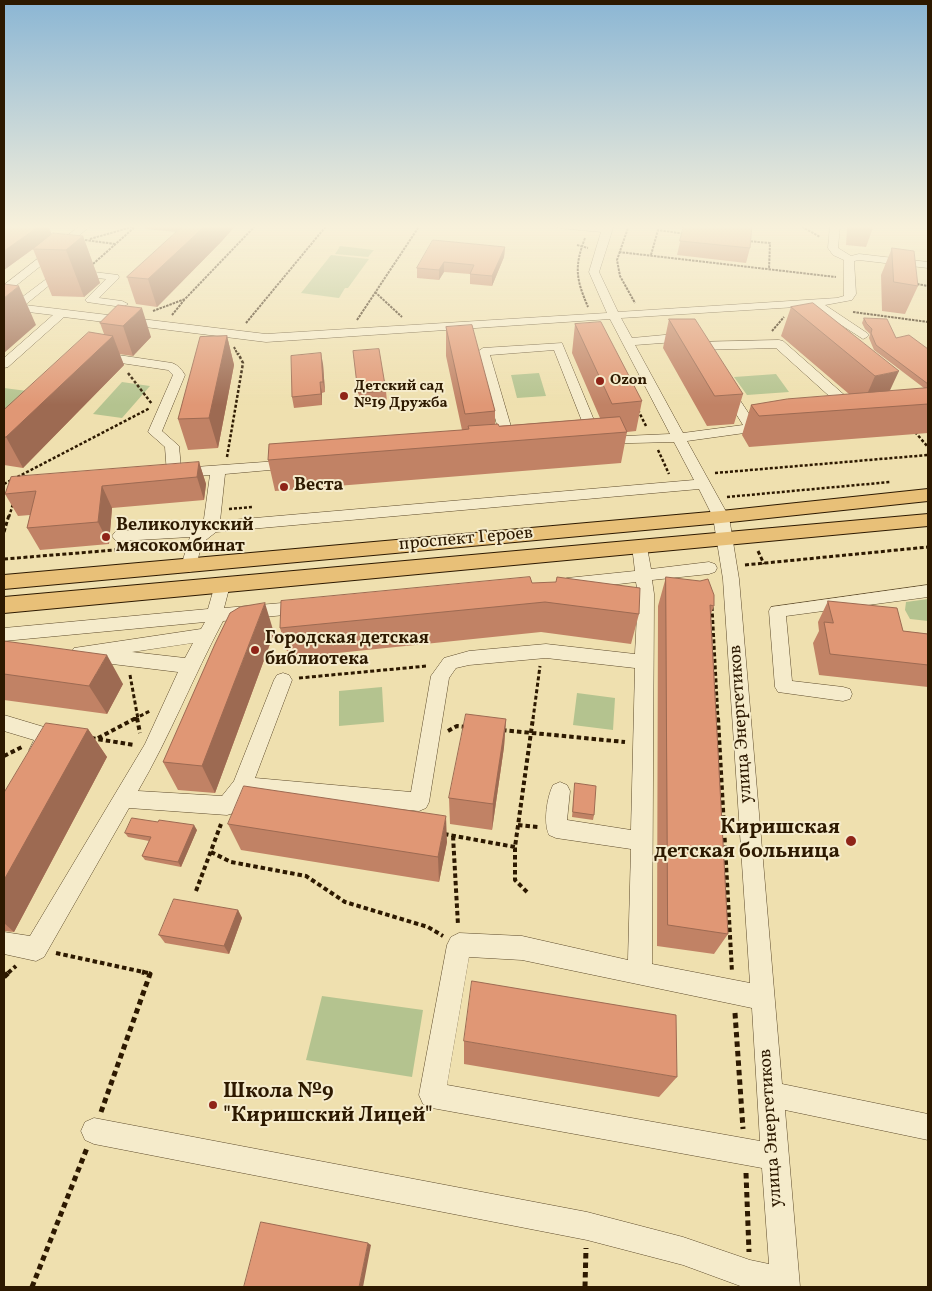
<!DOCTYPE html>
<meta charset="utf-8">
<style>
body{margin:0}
#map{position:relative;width:932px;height:1291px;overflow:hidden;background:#efe0af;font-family:Vollkorn,serif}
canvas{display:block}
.frame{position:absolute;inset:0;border:5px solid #2d1900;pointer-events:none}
</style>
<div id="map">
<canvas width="932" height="1291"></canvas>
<div class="frame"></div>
</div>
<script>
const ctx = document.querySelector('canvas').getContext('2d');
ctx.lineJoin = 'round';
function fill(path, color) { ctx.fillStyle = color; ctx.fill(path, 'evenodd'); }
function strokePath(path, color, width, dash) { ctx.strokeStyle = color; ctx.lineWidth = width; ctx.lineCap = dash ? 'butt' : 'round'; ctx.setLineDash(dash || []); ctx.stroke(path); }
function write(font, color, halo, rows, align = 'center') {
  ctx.font = font + ' Vollkorn,serif'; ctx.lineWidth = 4; ctx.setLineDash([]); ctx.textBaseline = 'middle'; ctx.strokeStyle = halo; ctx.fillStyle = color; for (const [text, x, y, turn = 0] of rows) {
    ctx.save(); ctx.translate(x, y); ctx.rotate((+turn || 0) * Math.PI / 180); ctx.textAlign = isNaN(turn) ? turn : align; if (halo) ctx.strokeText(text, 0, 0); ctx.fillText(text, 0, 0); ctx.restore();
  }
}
const green = new Path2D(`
 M340,246L374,250L368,257L335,254Z
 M331,255L369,259L348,288H345L339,298L301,293Z
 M539,373L546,396L517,398L511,375Z
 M776,374L789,392L747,395L734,377Z
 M122,382L150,386L122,418L93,414Z
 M4,388L35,392L4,422Z
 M928,599V621L910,619L905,610L906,602Z
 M382,687L384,722L339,726V691Z
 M577,693L615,698L613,730L573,725Z
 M322,996L423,1010L412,1077L306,1060Z`);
const pathFar4 = new Path2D(`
 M237,225L254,226
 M629,225L617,260L620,276L635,303
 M799,225L820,237
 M585,238C574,267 576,279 588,307
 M90,239L135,226
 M85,240L115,244
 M747,241L770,243L769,269
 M577,245L588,248
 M619,252L836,277
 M651,255L658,230L686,234
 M93,264L137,225
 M917,284L928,286
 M375,292L402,317
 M153,311L185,299L256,225
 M853,312L928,322
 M172,315L185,299
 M357,320L420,225
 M246,323L327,225
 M772,331L784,317
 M234,347L238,355`);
const pathFar3 = new Path2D(`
 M128,373L152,404
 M638,410L646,426
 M915,432L928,447
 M658,450L669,474
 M227,457L243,363L238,353
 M715,473L928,455
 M4,484L150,408
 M727,497L890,482
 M229,509L252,507
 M9,517L13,504`);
const pathFar2 = new Path2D(`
 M4,532L9,515
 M758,551L764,564
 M4,559L115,550
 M745,565L928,547
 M712,607L718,719
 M130,675L138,719
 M299,678L427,666
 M134,719L150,711
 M533,719L540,666`);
const pathFar1 = new Path2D(`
 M137,718L140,733
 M718,718L732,972
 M502,730L625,742
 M448,731L457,726L466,727
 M91,738L134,745
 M98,738L136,718
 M4,756L22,747
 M518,825L538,827
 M444,834L515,847
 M453,836L458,925
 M211,852L231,862L306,876L345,902L428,927L443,936
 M196,891L221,824
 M527,892L515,880V847L533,718
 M56,953L148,973
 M8,973L16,966`);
const path = new Path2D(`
 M4,977L9,972
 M735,1013L743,1129
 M101,1112L150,974L142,972
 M746,1173L749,1252
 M32,1287L87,1148
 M585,1287L586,1248`);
const minor = new Path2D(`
 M81,225H92L8,292L4,293V285Z
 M554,225L604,227V225H614L599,272L618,312L837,298L844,296V260L833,255L828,248L830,225H840L838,248L851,256L859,254L928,262V268L859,260L854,261L856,294L852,300L825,305L867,333L869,335L867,337L863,339L812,306L621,318L632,338L675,334L691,338L693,340L687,344L675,342L635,345L683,433L743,425L720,388L726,384L730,385L755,423L766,422L773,426L766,430L687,441L729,517L739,579L782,1084L928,1114V1140L785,1110L800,1287H743L683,1265L587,1240L94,1144L85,1140L81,1131L85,1122L94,1118L587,1212L683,1237L750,1260L769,1264L762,1168L432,1108L423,1104L419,1095L447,945L451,937L459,933L522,936L628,960L631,849L556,838L549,835C543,822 547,797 553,785L560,782L567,785L570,791L567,820L631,830L635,668L546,658L469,665L456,668L449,678L429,802L426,808L419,811L247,795L234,813L227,815L129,808L44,957L36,961L4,954V932L30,936L145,744L178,672L104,663L98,661L96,657L80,660L74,658L71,653L74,648L201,629L205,622L4,641V628L208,609L216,581L222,579L228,581L230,585L224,608L305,601L311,603L313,607L311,611L305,613L223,621C193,677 170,736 138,791L222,796L234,781L274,680L277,675L283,673L289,675L292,680L255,778L411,792L431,676L444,658L469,651L546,644L635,654L638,594L636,582L567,590L561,588L559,584L561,580L567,578L635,571L632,546L634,542L640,541L646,542L651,569L709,562L715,564L717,568L715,572L709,574L652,580L654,594L652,964L750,983L723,579L713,517L699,489L216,532L202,543L195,570L189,572L183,570L181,566L190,537L120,541L115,540L112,536L115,532L120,531L203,526L210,475L174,478L169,477L167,474L165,447L148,432L173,375L168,370L94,359L92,356L98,352L172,363C178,365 182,370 185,375L162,431L179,446L181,468L292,460L297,461L299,464L297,467L292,468L225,474L220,521L694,480L674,442L591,444L554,350L490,355L517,447L510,451L503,447L477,352L483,348L562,343L601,437L670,434L610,319L266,342L64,317L8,367L4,368V358L53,315L4,309V303L13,304L61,268L118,275L119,277L118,279L99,298L122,301L128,304L122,307L87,302L85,300L106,279L63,274L25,305L266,334L607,313L589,272L601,232L559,228ZM193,643L185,658L132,652ZM469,957L522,960L752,1008L760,1141L447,1085Z
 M779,340L783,341L858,407L860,410L858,413H848L776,348L698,350L692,346L698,342Z
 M928,585V597L786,616L792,681L843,687L850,689L852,694L850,699L843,701L778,692L775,687L769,611L771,607Z
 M4,715L54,730L57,736L46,756L39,758L32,756L29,750L34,740L4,731Z`);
const major = new Path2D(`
 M928,489V501L721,523L4,589V575L721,511Z
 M928,514V526L4,613V597Z`);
const wall = new Path2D(`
 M4,225L52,234L83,236L100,283L84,297L52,296L33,249L4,270Z
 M144,225H236L221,242L157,307L136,304L127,277L176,232L145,229Z
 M684,225L750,248L746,263L677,255Z
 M847,225H874L866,247L846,245Z
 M505,247L504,257L492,286L470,284V274L444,272L439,280L417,278V268Z
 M892,248L918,286L905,314L882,311L881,275Z
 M813,303L889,391L924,388L874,350L869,338L870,334L865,329L862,323L864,318L896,338L928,349V433L749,447L742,435L751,405L849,394L781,336L791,307Z
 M118,305L151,337L133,356L119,354L124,365L23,468L4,465V410L104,334L100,323Z
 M669,319L743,394L734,424L707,426L663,348Z
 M575,324L642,401L636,431L627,432L621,463L275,491L268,460L462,430L446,356V327L495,411V424L499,426L600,418L572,353Z
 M227,336L234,365L218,448L188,450L178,419Z
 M353,351L386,391L387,402L360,404Z
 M323,364L325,392L322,393V405L294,408L292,397Z
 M199,462L206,484L204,500L112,508L109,544L40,550L27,528L30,515L18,516L5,494Z
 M666,577L714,606L711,614L728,934L714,954L657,946L658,606Z
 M532,583L639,614L631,644L541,632L289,658L280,628Z
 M828,601L903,631L928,634V687L819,675L813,643L819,631L818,622Z
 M274,633L215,793L178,790L163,762Z
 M4,641L123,684L107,714L4,700Z
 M506,719L504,747L492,830L450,824L449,798Z
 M88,729L107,757L14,932L4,931V793Z
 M575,783L594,815L593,820L572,817Z
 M158,822L197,830L181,867L145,860L142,856L149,841L128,837L125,833Z
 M228,824L447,842L439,882L241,850Z
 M238,910L242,918L229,954L165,943L159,935Z
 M464,1041L677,1077L659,1097L464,1064Z`);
const shadedWall = new Path2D(`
 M41,225H48L52,235L4,270V251Z
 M206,225H236L221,242L157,307L148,279Z
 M83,236L100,283L84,297L66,250Z
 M505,247L504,257L492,286V276Z
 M444,262V272L439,280V270Z
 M19,286L36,325L4,353V298Z
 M142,308L151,337L133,356L123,326Z
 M113,336L124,365L23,468L6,437Z
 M227,336L234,365L218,448L209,418Z
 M321,353L323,364L325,392L323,382Z
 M899,371L885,401L862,406L875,376Z
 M320,382L322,393V405L321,394Z
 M199,462L206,484L204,500L197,477Z
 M102,486L112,508L109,544L98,522Z
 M265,603L274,633L215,793L202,766Z
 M107,655L123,684L107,714L89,686Z
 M506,719L504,747L492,830L493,804Z
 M88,729L107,757L14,932L4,923V880Z
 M446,816L447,842L439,882L438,857Z
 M194,825L197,830L181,867L178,862Z
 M238,910L242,918L229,954L224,946Z
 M368,1243L371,1245L363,1287H359Z`);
const building = new Path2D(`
 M4,225H41L4,251Z
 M184,225H206L148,279L127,277Z
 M684,225H752L750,248L680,241Z
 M53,233L83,236L66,250L33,249Z
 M433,240L505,247L492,276L470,274L474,265L444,262L439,270L417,268Z
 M892,248L914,251L918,286L894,282Z
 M4,284L19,286L4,298Z
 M813,303L899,371L875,376L791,307Z
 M118,305L142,308L123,326L100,323Z
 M864,318L887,319L896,338L909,335L928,349V384L876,345L871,333L872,329L867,324Z
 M669,319H695L743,394L715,396Z
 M601,322L642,401L612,404L575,324Z
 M472,325L495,411L465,414L446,327Z
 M89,332L113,336L6,437H4V410Z
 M227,336L209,418L178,419L200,337Z
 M379,349L386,391L358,393L353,351Z
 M321,353L323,382H320L321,394L292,397L291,356Z
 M928,388V404L759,416L751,405L787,399Z
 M620,417L627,432L268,460L269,444L461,430L469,429L468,426L498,424L499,426Z
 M199,462L197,477L102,486L98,522L27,528L36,491L5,494L11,477Z
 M530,577L532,583L556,582L557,577L640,588L639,614L545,602L280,628L281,601Z
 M666,577L700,581L708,579L714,595V606L710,605L728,934L668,925Z
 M828,601L897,608L903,631L928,634V665L830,654L824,622L833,623Z
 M265,603L202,766L163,762L215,644L230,613L240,607Z
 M4,641L107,655L89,686L4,674Z
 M466,714L506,719L493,804L449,798Z
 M46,723L88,729L4,880V793Z
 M575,783L596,786L594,815L573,812Z
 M244,786L446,816L438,857L228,824Z
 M132,818L158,822L159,820L194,825L178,862L142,856L151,837L125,833Z
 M174,899L238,910L224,946L159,935Z
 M472,981L676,1015L677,1077L464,1041Z
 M261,1222L368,1243L359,1287H244Z`);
const markers = [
 [600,381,5,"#8f2418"],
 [344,396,5,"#8f2418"],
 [284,487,5,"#8f2418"],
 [106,537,5,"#8f2418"],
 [255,650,5,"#8f2418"],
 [851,841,6,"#8f2418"],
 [213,1105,5,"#8f2418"]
];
const farPoinames = [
 ["Ozon",610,381],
 ["Детский сад",354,387],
 ["№19 Дружба",354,404]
];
const poiNames = [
 ["Веста",294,487],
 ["Великолукский",116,527],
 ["мясокомбинат",116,548],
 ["Городская детская",265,640],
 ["библиотека",265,661]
];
const streetNames = [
 ["проспект Героев",466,540,-5],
 ["улица Энергетиков",742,724,-94],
 ["улица Энергетиков",772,1128,-94]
];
const nearPoinames = [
 ["Киришская",840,829],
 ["детская больница",840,853],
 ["Школа №9",223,1093,"left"],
 ["\"Киришский Лицей\"",223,1117,"left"]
];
fill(green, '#b4c38f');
strokePath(minor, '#5e4b2c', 1);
strokePath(major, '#2d1900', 2);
strokePath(pathFar4, '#2d1900', 2, [2.5, 1]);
strokePath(pathFar3, '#2d1900', 2.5, [3, 2]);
strokePath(pathFar2, '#2d1900', 3, [4, 2.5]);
strokePath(pathFar1, '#2d1900', 4, [4.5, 3]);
strokePath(path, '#2d1900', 5, [5.5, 4]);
fill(minor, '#f5ebcb');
fill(major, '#e8c078');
fill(wall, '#c18265');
fill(shadedWall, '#9d6a52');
fill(building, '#e09775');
strokePath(building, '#9d6a52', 1);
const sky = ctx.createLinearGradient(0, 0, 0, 405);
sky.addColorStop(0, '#8bb6d4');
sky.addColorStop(0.56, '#f8f1db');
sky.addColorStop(1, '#f8f1db00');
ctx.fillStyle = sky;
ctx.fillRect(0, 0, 932, 405);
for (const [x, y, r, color] of markers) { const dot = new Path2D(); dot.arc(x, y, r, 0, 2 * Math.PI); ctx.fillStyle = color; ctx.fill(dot); strokePath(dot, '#f5ebcb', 2); }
write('bold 15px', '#2d1900', '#f5ebcb', farPoinames, 'left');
write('bold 18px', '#2d1900', '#f5ebcb', poiNames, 'left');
write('18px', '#2d1900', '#f5ebcb', streetNames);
write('bold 21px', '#2d1900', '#f5ebcb', nearPoinames, 'right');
</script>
